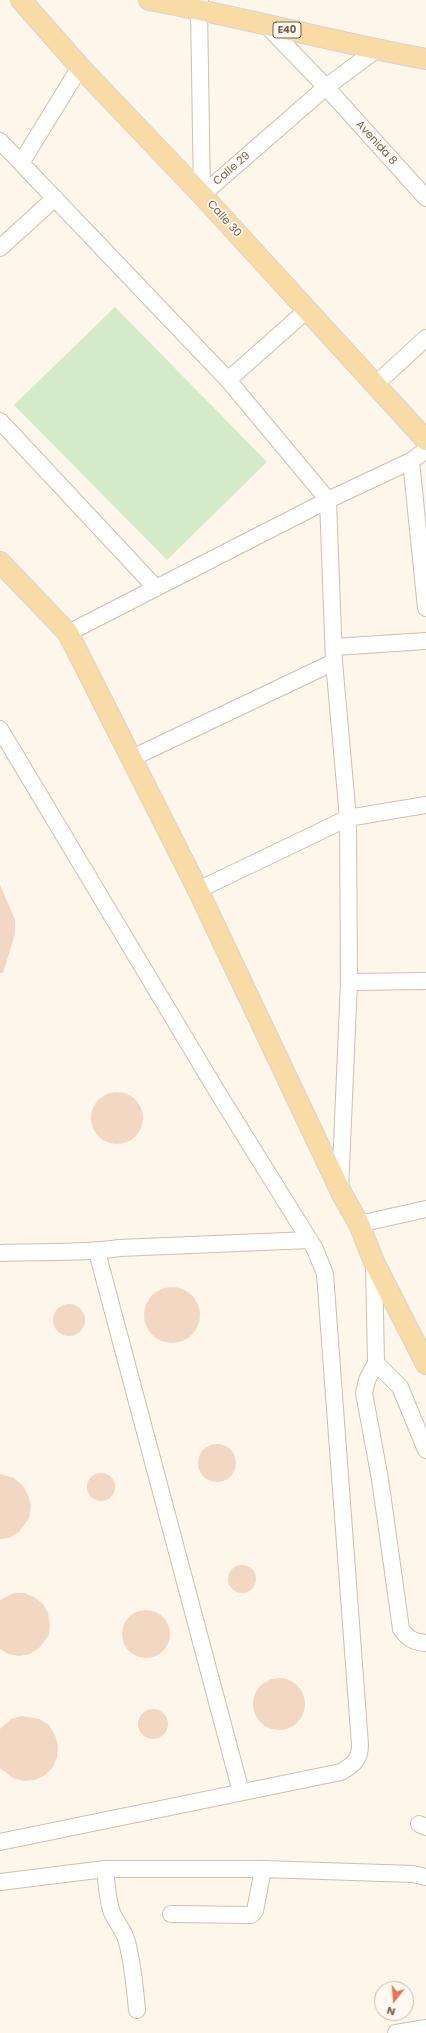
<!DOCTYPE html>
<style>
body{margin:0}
#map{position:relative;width:426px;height:2033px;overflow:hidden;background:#fcf6eb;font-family:Poppins,sans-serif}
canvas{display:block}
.north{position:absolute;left:374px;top:1981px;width:40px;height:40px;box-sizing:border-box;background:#fffaf1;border:1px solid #c9bcaf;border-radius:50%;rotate:197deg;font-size:11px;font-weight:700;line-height:16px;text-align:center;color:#785e4d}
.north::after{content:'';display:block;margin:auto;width:14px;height:18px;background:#e47752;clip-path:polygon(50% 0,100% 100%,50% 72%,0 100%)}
</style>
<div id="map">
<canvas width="426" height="2033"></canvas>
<div class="north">N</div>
</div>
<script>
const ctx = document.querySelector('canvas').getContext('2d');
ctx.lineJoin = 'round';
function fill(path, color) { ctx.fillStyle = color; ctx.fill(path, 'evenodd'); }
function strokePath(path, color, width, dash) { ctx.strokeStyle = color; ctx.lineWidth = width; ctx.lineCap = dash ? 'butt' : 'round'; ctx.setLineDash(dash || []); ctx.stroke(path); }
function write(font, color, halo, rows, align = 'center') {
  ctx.font = font + ' Poppins,sans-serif'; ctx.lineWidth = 3.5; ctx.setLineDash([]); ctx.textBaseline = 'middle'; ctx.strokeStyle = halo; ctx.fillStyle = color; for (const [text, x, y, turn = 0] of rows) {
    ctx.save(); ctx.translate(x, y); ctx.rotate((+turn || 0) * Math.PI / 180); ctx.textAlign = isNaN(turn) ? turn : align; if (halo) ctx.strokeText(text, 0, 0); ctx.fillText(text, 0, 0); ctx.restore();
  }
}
const green = new Path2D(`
 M115,307L267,462L167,560L14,405Z`);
const building = new Path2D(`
 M0,885L15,920V934L3,973H0Z
 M91 1118a26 26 0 1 1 52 0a26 26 0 1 1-52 0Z
 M144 1315a28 28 0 1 1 56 0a28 28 0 1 1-56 0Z
 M53 1320a16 16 0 1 1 32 0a16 16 0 1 1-32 0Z
 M198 1463a19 19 0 1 1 38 0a19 19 0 1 1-38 0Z
 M87 1487a14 14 0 1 1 28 0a14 14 0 1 1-28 0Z
 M0,1474L14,1478L23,1486L28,1495L31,1506L29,1518L19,1532L9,1538L0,1539Z
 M228 1579a14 14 0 1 1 28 0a14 14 0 1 1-28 0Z
 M14,1593H24L34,1597L43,1604L48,1613L50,1624L49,1635L39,1648L30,1654L19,1656L8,1654L0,1649V1600Z
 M122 1634a24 24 0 1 1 48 0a24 24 0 1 1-48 0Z
 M253 1704a26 26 0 1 1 52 0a26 26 0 1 1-52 0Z
 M138 1724a15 15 0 1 1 30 0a15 15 0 1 1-30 0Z
 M22,1716L39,1719L49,1725L55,1735L58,1746L57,1757L53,1767L45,1775L35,1780L24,1781L13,1778L0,1768V1729L11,1719Z`);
const minor = new Path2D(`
 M200,0L199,9L202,195
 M266,25L326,87L426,198
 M0,141L228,380L328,500L334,662L348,818L349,982L340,1190
 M21,163L80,67
 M202,195L326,87L376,50
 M0,248L55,198
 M228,380L307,310
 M376,384L426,338
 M0,421L156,588
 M411,461L426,608
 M68,633L328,500L411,461L426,450
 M334,647L426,641
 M0,729L218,1093L315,1249L325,1274L360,1745C360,1760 353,1765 341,1772L0,1842
 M132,758L334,662
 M198,890L348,818L426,805
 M349,982L426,981
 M359,1224L426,1209
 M97,1252L241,1792
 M0,1253C39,1251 80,1254 119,1248L310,1240
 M374,1263L376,1363L367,1380L364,1393L380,1479L401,1629C408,1639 414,1642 426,1643
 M376,1363L400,1387L426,1450
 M419,1824L426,1827
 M105,1869C107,1884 107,1902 113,1915C118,1925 124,1930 127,1942C133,1965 135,1987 137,2010
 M0,1882L105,1869H263L413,1874L426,1877
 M171,1914L251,1915L255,1911L263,1869
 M396,2033L426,2028`);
const major = new Path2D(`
 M21,0L80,67L202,195L426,440
 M149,0C242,17 333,42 426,59
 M0,562L68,633L198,890L343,1196L359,1224L374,1262L426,1364`);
const shields = [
 [287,30,28]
];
const shieldNames = [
 ["E40",287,30]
];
const streetNames = [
 ["Avenida 8",376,143,48],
 ["Calle 29",232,169,-41],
 ["Calle 30",224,219,48]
];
fill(green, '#d5ebc8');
fill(building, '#f2d7c2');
strokePath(minor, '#cfbfaf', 18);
strokePath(major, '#d9d2cd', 22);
strokePath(minor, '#fff', 16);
strokePath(major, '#f9dca5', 20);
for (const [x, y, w] of shields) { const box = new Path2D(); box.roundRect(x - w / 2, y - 8, w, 16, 3); ctx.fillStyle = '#fffaf1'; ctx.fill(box); strokePath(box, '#785e4d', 1); }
write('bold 10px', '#785e4d', null, shieldNames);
write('11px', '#785e4d', '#fffaf1', streetNames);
</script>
